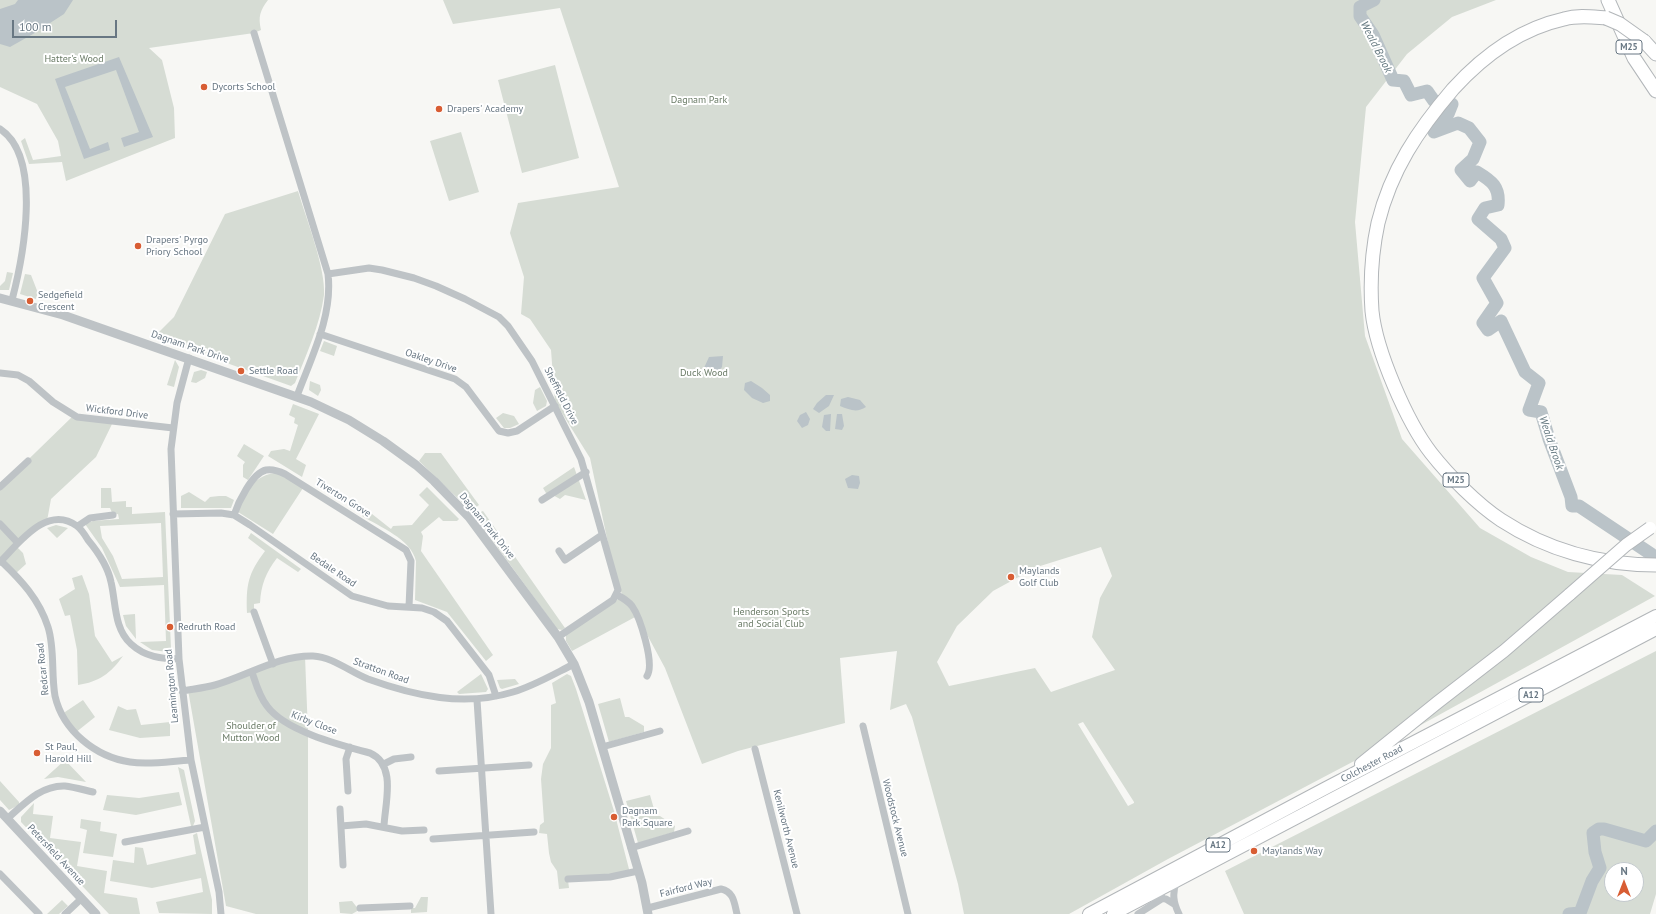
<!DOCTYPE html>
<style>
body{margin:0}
#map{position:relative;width:1656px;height:914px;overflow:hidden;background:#f7f7f4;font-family:"PT Sans",sans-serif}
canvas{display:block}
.north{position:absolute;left:1604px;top:862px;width:40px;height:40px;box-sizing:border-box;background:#fff;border:1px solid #c3c9cd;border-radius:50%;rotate:0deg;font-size:11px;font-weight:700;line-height:16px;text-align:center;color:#687783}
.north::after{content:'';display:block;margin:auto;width:14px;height:18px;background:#d85d33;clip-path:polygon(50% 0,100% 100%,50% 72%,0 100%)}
.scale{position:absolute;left:12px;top:20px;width:105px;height:18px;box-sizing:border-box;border:2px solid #687783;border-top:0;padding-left:5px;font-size:12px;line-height:14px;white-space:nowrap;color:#687783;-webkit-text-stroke:3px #fff;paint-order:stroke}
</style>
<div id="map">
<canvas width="1656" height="914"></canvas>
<div class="north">N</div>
<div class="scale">100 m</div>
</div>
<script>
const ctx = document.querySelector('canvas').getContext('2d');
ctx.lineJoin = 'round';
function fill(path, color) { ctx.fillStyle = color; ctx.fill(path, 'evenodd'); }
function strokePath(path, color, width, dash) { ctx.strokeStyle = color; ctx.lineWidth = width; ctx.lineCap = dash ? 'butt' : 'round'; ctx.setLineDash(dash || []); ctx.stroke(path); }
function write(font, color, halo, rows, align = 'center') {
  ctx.font = font + ' "PT Sans",sans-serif'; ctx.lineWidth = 4; ctx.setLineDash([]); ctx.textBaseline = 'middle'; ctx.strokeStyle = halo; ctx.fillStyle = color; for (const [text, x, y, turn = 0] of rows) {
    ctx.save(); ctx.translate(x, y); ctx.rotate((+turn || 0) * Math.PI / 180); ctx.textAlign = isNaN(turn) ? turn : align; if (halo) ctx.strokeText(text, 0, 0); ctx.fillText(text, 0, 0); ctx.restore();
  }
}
const green = new Path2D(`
 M0,0H268C260,11 258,16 261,30L254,33L149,48L162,60L174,108L175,138L66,181L62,162L29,164L21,141L25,138L33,160L61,156L58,141L37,104L0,87Z
 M443,0H1496L1452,17L1407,54L1366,107L1355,222L1365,336L1402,439L1480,528L1531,557L1568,572L1622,575L1655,596L1379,748L1168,859L1069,914H964L958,884L912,717L906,704L890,710L897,651L840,658L845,723L738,751L702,764L665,668L637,616L572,651L566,641V635L621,597L623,598L612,562L590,458L555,402L551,350L530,319L521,314L524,277L510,233L518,203L619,187L560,8L453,24ZM1101,547L1112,576L1100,598L1092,637L1115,670L1051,692L1035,668L949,686L937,662L957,626L993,591L1037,567ZM1083,722L1134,802V803L1128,806L1078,724Z
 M555,65L579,158L522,173L498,80Z
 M461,132L479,192L449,201L430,141Z
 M298,191C306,218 326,269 324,295C320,325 306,355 295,383L291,386L154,337L174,317L225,214Z
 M7,272L13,273L9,290H0V286L5,281Z
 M25,274L31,275L38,293L36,299L20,294Z
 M324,341L337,346L334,356L320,351Z
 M175,360L179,367L174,387L167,385Z
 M201,370L207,372L205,378L196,383L191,382L194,372Z
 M310,381L320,385L321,390L318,396L309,390Z
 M540,387L547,401L546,406L537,411L533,403L535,390Z
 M293,404L319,414L296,459L306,465L302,477L268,456L271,451L284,449L290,451L298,425L294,423L295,418L289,415Z
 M503,413L514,416L519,424L510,428H504L496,418Z
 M74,415L113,422L96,457L51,499L47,521L16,546L23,553L26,564L15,574L0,562V487Z
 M244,444L264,456L248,480L243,477V465L245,462L237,456Z
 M425,453H441L479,505L471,511L419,461Z
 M574,467L586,500L565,495L560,499L549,493H546L543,488Z
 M277,473L303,488L273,534L238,512C242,493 257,473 277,473Z
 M427,487L459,519L457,521H443L439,517L421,532L423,536L421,551L493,655L486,661L447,612L415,600L416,561C411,539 380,527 362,516L367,510L391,529L393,526L412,525L429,505L419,495Z
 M101,488H111L112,502L126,501V507H132V514L165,512L171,648L168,652L152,650L140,642L166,641L164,585L120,587L102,548L85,524L93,521L119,519L118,514L113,515L110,508H101ZM161,523L163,577L122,579L113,556L102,538L100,526Z
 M189,492L205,502L210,497L219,496H226L234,500L231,508H181V496Z
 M483,511L565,628L562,630L557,629L474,515Z
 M56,525L68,528L57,538L47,528Z
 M251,533L301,569L298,572L277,558C266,572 261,585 260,603L254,604V612L247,613C246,584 248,574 265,551L248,538Z
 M82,575L89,594L95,636L112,662L123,656C111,673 99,682 78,685L77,650L70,615L65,616L59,599L75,589L72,578Z
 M135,614L136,639L126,626L123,615Z
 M1656,651V894L1650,914H1244L1225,871ZM1612,870H1636V894H1612Z
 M305,656L308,733V914H256L226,906L188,690Z
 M481,674L488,689L486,692L459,694L457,692Z
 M567,674L571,676L576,689L614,811L630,873L568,880L569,888L559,889L557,871L551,862L549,853L547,834L539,833L540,825L544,822L541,779L543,764L551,748V705L556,703L552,683Z
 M515,679L519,684L502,689L500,688L497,680Z
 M620,698L625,717H629L644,726V732L609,742L598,704Z
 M83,700L95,717L75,733L62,714Z
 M118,706L127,710L136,709L141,725L170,722V736L140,738L109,730Z
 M65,760L86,782L58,777L44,779Z
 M178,767L184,770L195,821L193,826H191Z
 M0,781L19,802V805L9,810L0,800Z
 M179,792L182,805L136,815L103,810L107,795L139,798Z
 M650,795L656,816H660L675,826L674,832L638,843L626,801Z
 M34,803L33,814L53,816L50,838L81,842L77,866L107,871L104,893L137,898L140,914H109L21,822V817Z
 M81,819L101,822L100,831L117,834L113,857L83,853L87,830L80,828Z
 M197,833L212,900V914L159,913L156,902L203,892L201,878L152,888L110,881L113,860L134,863L135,847L143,848L147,865L196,854L193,835Z
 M421,897H428L427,912L411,913V908H415Z
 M62,900L68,906L59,914H47Z
 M352,901L359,910L352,914L340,913L339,902Z`);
const water = new Path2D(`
 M18,0H73L64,14L33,34L10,47L0,44V9L15,4Z
 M119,57L153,137L124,147L121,138L139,132L116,70L65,87L90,149L108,142L110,150L84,159L55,79Z
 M723,356L722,367L714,376L706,375L704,368L709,357Z
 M751,381L762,388L770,395V401L763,403L752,398L744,390L745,383Z
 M826,395H834L829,406L819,413L813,409L817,403Z
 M848,397L860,400L866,407C857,413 850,410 840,406L841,399Z
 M806,412L810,419L808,425L802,428L797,421L800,415Z
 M831,414L830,431H826L822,427L824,415Z
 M837,414H842L844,426L842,430L835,429Z
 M852,475L859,476L860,483L858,489L848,488L845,479Z`);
const river = new Path2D(`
 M1374,0L1360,7V16L1373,35L1393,80L1404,81L1411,95L1427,91L1434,101L1452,104L1448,114L1433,119L1434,132L1458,123L1469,128L1480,142L1473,159L1461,170L1470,181L1477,172C1492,181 1500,187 1498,205L1485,208L1478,219L1501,239L1505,248L1483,278L1497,303L1483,323L1488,330L1501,321L1525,372L1539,383L1529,410L1541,412L1549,439L1571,497L1572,506H1579L1651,554L1656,560
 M1569,914L1580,913L1592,881L1600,868L1595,852L1593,833L1599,829H1604L1646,841L1656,831`);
const minor = new Path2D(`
 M254,33L328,274C333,316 311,358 297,396
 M0,129C43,157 23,258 12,300
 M328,274L369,268L382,270L414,278L436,286L465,299L499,317L508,326L532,361L581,459L618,590L613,600L558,637
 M320,334L455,379L466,387L499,431L508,433L517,431L555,406
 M189,358L177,403L171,449L179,659L191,760L219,892L221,914
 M0,373L18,375L29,381L53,402L77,417L173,428
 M0,487L28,461
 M542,500L586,472
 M173,514L221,513L234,515L250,525L352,596L388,606L422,608L434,612L447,621L489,675L496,696
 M234,515C238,503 252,473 266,470C273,469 279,471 285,474L406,550L411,561L409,607
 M0,524L18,543
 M78,526L90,518L113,515
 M559,551L565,560L602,535
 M1,561C21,580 39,599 48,627C55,649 51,673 55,696C63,731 96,757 130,762C150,765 171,761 191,760
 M0,562C19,543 47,504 77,526C81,529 85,535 88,540C98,552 108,567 111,582C116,603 114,629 131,644C145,657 162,659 179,659
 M617,595C623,598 628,601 632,606C640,617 655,664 647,676
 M254,612L273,664
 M252,672C256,684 259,696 267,706C285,731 340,745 370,753C397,765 385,803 384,826
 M182,691C193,689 204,688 215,685C247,676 279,655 313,656C333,657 350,672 368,679C415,696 464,707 513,692C534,686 554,674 574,664
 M477,700L491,914
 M863,726L908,914
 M602,747L660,731
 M755,749L797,914
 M384,764L394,759L411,757
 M439,771L529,765
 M348,791L346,759L350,747
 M340,809L343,865
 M7,819C24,804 41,785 65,786C74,787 84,790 93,792
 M341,826L366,824L402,831L424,830
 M433,839L534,832
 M125,842L205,827
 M631,848L688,831
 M0,874L39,914
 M568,879L610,877L638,871
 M1177,880C1172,893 1173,902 1179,914
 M1148,897L1166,899L1174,904
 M360,908L410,906
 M648,908L721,889C734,892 734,902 737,914
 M65,914L81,899
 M1138,914L1163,898`);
const tertiary = new Path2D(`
 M0,298L63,315L311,402L349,420L383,441L416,465L434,481L469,517L558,637L574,664L589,702L642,883L648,914
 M0,811L96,914`);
const trunk = new Path2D(`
 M1361,764L1438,702L1504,651L1570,594
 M1089,914L1326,788L1656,616
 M1113,914L1656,629`);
const motorway = new Path2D(`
 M1608,0L1634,58L1656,91
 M1606,18C1592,17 1578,15 1564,19C1519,29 1483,56 1453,89C1418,130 1391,170 1378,223C1372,251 1370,283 1372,311C1376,351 1407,422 1431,453C1449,476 1477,504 1501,520C1547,550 1601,565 1656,565
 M1644,41L1656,54`);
const trunkBridge = new Path2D(`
 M1570,594L1626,545L1650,528`);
const motorwayBridge = new Path2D(`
 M1606,18L1620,24L1644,41`);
const markers = [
 [204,87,4,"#d85d33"],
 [439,109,4,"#d85d33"],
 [138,246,4,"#d85d33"],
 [30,301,4,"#d85d33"],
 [241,371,4,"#d85d33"],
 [1011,577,4,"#d85d33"],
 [170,627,4,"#d85d33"],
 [37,753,4,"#d85d33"],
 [614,817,4,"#d85d33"],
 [1254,851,4,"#d85d33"]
];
const shields = [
 [1629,47,26],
 [1456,480,26],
 [1531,695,24],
 [1218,845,24]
];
const shieldNames = [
 ["M25",1629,47],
 ["M25",1456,480],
 ["A12",1531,695],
 ["A12",1218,845]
];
const parkNames = [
 ["Hatter's Wood",74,59],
 ["Dagnam Park",699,100],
 ["Duck Wood",704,373],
 ["Henderson Sports",771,612],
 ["and Social Club",771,624],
 ["Shoulder of",251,726],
 ["Mutton Wood",251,738]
];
const poiNames = [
 ["Dycorts School",212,87],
 ["Drapers' Academy",447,109],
 ["Drapers' Pyrgo",146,240],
 ["Priory School",146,252],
 ["Sedgefield",38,295],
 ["Crescent",38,307],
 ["Settle Road",249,371],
 ["Maylands",1019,571],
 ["Golf Club",1019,583],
 ["Redruth Road",178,627],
 ["St Paul,",45,747],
 ["Harold Hill",45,759],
 ["Dagnam",622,811],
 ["Park Square",622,823],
 ["Maylands Way",1262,851]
];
const streetNames = [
 ["Dagnam Park Drive",190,347,19],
 ["Oakley Drive",431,361,19],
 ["Sheffield Drive",561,396,63],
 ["Wickford Drive",117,412,7],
 ["Tiverton Grove",343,498,32],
 ["Dagnam Park Drive",487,526,51],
 ["Bedale Road",333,570,34],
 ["Redcar Road",43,669,-96],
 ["Stratton Road",381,671,20],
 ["Leamington Road",172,686,-95],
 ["Kirby Close",314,723,21],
 ["Colchester Road",1372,764,-28],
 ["Woodstock Avenue",895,818,76],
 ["Kenilworth Avenue",786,829,76],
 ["Petersfield Avenue",56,855,47],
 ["Fairford Way",686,888,-14]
];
const waterNames = [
 ["Weald Brook",1376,47,63],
 ["Weald Brook",1551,443,71]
];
fill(green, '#d6dcd4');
fill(water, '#bac3c8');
strokePath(river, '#bac3c8', 13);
strokePath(trunk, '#b2b6b9', 14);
strokePath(motorway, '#b2b6b9', 15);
strokePath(minor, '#bec3c6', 7);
strokePath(tertiary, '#bec3c6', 9);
strokePath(trunk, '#fff', 12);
strokePath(motorway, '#fff', 13);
strokePath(trunkBridge, '#b2b6b9', 14, []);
strokePath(motorwayBridge, '#b2b6b9', 15, []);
strokePath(trunkBridge, '#fff', 12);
strokePath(motorwayBridge, '#fff', 13);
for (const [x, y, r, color] of markers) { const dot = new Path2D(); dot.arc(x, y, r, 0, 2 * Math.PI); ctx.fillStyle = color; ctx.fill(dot); strokePath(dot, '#fff', 1.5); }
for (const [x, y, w] of shields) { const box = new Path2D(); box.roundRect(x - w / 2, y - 7, w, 14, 3); ctx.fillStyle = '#fff'; ctx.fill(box); strokePath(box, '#687783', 1); }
write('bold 9px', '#687783', null, shieldNames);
write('10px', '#6a7b66', '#fff', parkNames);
write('10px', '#687783', '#fff', poiNames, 'left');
write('10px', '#687783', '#fff', streetNames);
write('italic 11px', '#63777f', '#fff', waterNames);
</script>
